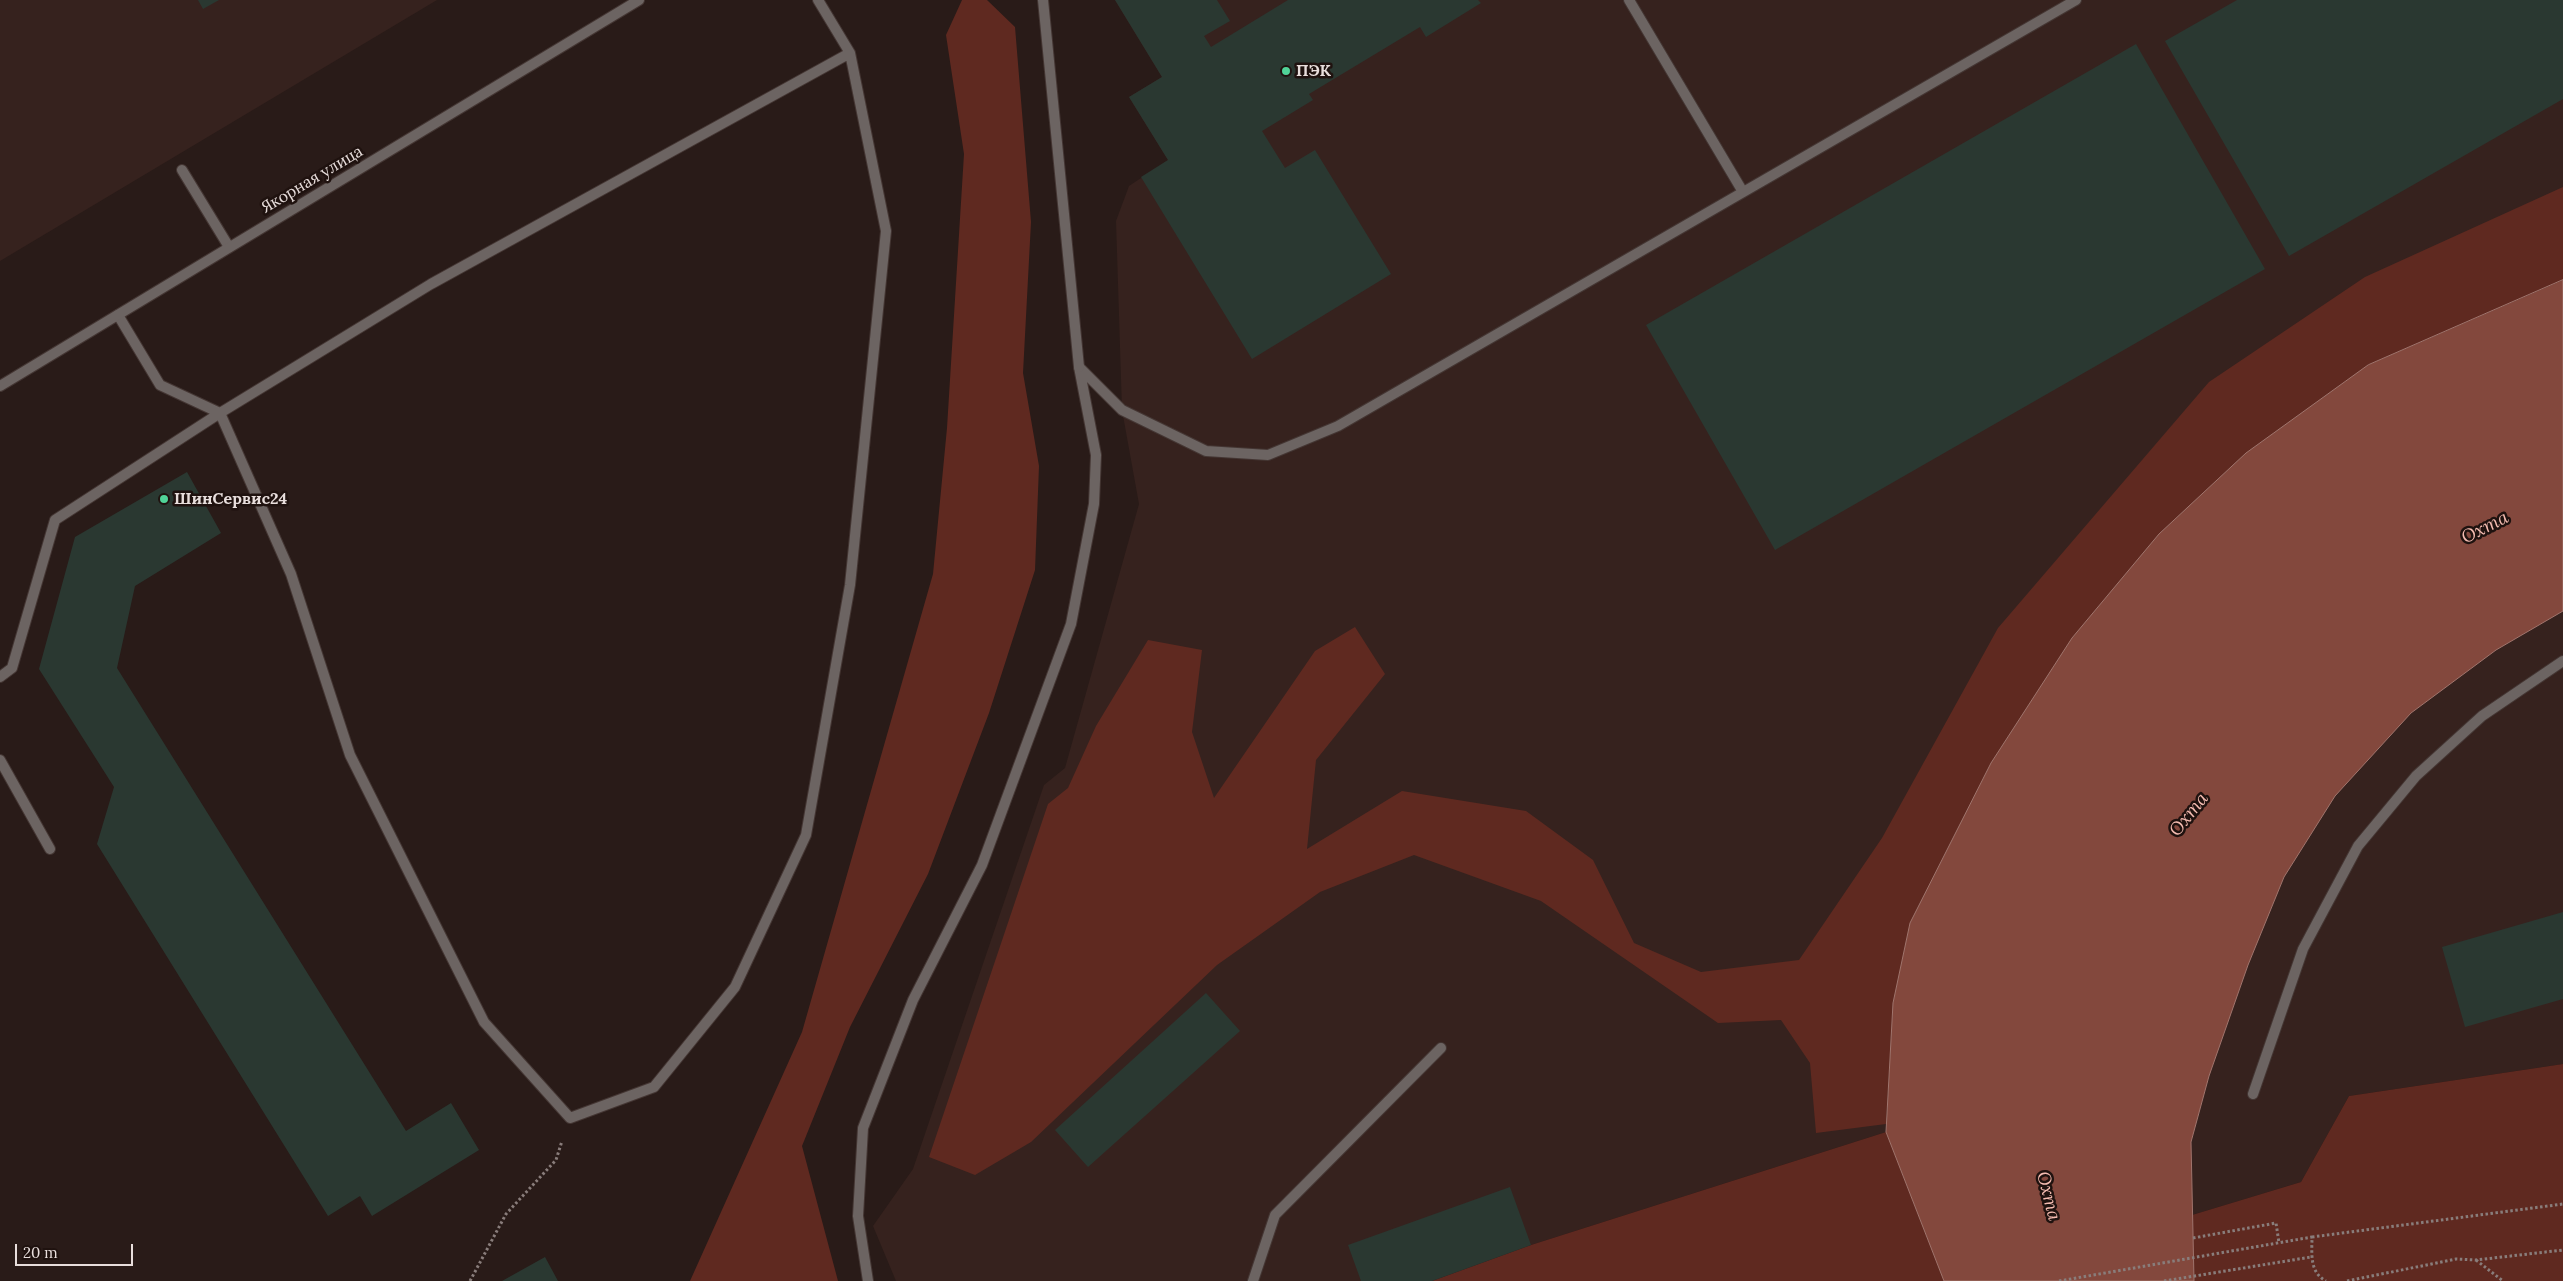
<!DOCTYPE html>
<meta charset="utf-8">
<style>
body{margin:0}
#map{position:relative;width:2563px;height:1281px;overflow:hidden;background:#291b18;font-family:Lora,serif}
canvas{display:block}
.scale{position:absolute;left:15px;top:1244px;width:118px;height:22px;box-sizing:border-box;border:2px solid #e8dedc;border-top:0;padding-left:6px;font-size:15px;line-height:18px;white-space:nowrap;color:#e8dedc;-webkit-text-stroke:4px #1f120f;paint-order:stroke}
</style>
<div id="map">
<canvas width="2563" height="1281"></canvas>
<div class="scale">20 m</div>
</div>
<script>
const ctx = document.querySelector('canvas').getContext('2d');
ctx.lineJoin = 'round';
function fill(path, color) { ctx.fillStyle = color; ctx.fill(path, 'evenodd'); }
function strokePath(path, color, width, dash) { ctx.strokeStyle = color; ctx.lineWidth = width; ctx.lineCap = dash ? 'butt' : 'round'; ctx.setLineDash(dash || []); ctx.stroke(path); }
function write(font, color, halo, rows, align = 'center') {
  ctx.font = font + ' Lora,serif'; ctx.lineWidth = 5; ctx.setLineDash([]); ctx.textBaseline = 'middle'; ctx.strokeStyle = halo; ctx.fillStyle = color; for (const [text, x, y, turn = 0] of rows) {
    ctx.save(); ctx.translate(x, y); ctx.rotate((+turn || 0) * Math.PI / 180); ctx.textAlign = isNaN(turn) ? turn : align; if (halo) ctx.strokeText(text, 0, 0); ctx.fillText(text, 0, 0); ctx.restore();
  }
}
const built = new Path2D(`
 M0,0H437L0,261Z
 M1115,0H2563V280L2368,365L1893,1003L1886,1132L1531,1245L1432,1281H896L873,1226L913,1169L1044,785L1065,768L1139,504L1122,410L1116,221L1129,186L1168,160L1129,97L1162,77Z
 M2563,611V1064L2349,1096L2301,1182L2192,1215L2191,1142L2209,1076L2248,965L2284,877L2335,796L2411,713L2496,650Z`);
const green = new Path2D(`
 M962,0H987L1015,27L1031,222L1023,373L1039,466L1035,570L989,713L928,874L850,1027L802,1146L838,1281H690L802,1032L933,574L947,428L964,154L946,35Z
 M2563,187V280L2368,365L2246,453L2159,534L2072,638L1991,763L1910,923L1893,1003L1886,1124L1816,1133L1810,1063L1781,1020L1718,1023L1541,901L1414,855L1320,892L1217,965L1031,1142L975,1175L929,1157L1048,804L1068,788L1096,726L1148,640L1202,650L1192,732L1214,798L1315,651L1355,627L1385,674L1316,760L1307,849L1402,791L1526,811L1593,860L1634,943L1701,972L1799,960L1882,838L1998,628L2209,382L2365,277Z
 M2563,1064V1281H2194L2192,1215L2301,1182L2349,1096Z
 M1886,1132L1944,1281H1432L1531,1245Z`);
const water = new Path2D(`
 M2563,280V611L2496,650L2411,713L2335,796L2284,877L2248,965L2209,1076L2191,1142L2194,1281H1944L1886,1132L1893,1003L1910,923L1991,763L2072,638L2159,534L2246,453L2368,365Z`);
const building = new Path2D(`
 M198,0H219L203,9Z
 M1115,0H1217L1230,21L1204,36L1211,47L1288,0H1478L1481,3L1426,37L1420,27L1309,94L1313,100L1262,131L1285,168L1315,150L1391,274L1252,359L1141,177L1168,160L1129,97L1162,77Z
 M2237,0H2563V99L2289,256L2165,41Z
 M2136,44L2265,269L1775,550L1646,325Z
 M187,472L221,533L135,586L117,668L406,1131L451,1103L479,1150L372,1216L360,1196L328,1216L97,844L114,787L39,669L75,537Z
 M2563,912V999L2465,1027L2442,947Z
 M1206,993L1240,1031L1088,1167L1055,1130Z
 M1510,1187L1531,1245L1432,1281H1361L1348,1245Z
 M545,1257L558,1281H502Z`);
const path = new Path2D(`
 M2312,1237L2563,1204
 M2193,1238L2276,1223L2279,1243
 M2476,1260L2503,1281
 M470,1281L506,1214L556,1160L562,1141
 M2059,1281L2312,1237C2312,1253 2309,1272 2326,1281
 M2164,1281L2311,1257
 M2347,1281L2456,1259L2476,1260L2563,1250`);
const service = new Path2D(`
 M818,0L850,53L886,231L850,585L806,835L735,987L654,1087L570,1118L484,1022L350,755L291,574L220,413L431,284L850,53
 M1629,0L1743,192
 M182,170L229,247
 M118,315L160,385L220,413
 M1079,367L1122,410L1206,451L1268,455L1338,426L2076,0
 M0,677L12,668L55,520L220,413
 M0,760L50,849
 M2253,1094L2303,949L2358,846L2416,776L2482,716L2563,661
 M868,1281L858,1216L863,1128L913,1000L982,865L1071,624L1094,504L1096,455L1079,367
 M1253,1281L1275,1215L1441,1048`);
const minor = new Path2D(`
 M1043,0L1079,367
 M0,386L639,0`);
const markers = [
 [1286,71,5,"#50d398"],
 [164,499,5,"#50d398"]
];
const poiNames = [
 ["ПЭК",1296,71],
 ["ШинCервис24",174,499]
];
const streetNames = [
 ["Якорная улица",312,180,-31]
];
const waterNames = [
 ["Охта",2485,528,-27],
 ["Охта",2189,815,-51],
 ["Охта",2048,1196,76]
];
fill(built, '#36221e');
fill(green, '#5f2920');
fill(water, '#83483d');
strokePath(water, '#a1756d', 1);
fill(building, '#2a3831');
strokePath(service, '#443633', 12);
strokePath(minor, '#443633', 12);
strokePath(path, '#897d7b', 3, [2.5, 2.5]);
strokePath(service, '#6c6462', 10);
strokePath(minor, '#6c6462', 10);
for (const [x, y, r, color] of markers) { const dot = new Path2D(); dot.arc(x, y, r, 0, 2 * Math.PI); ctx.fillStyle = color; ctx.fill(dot); strokePath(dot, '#1f120f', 2); }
write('bold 16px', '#e8dedc', '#1f120f', poiNames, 'left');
write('16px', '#e8dedc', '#1f120f', streetNames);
write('italic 18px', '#f5bcb1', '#1f120f', waterNames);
</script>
